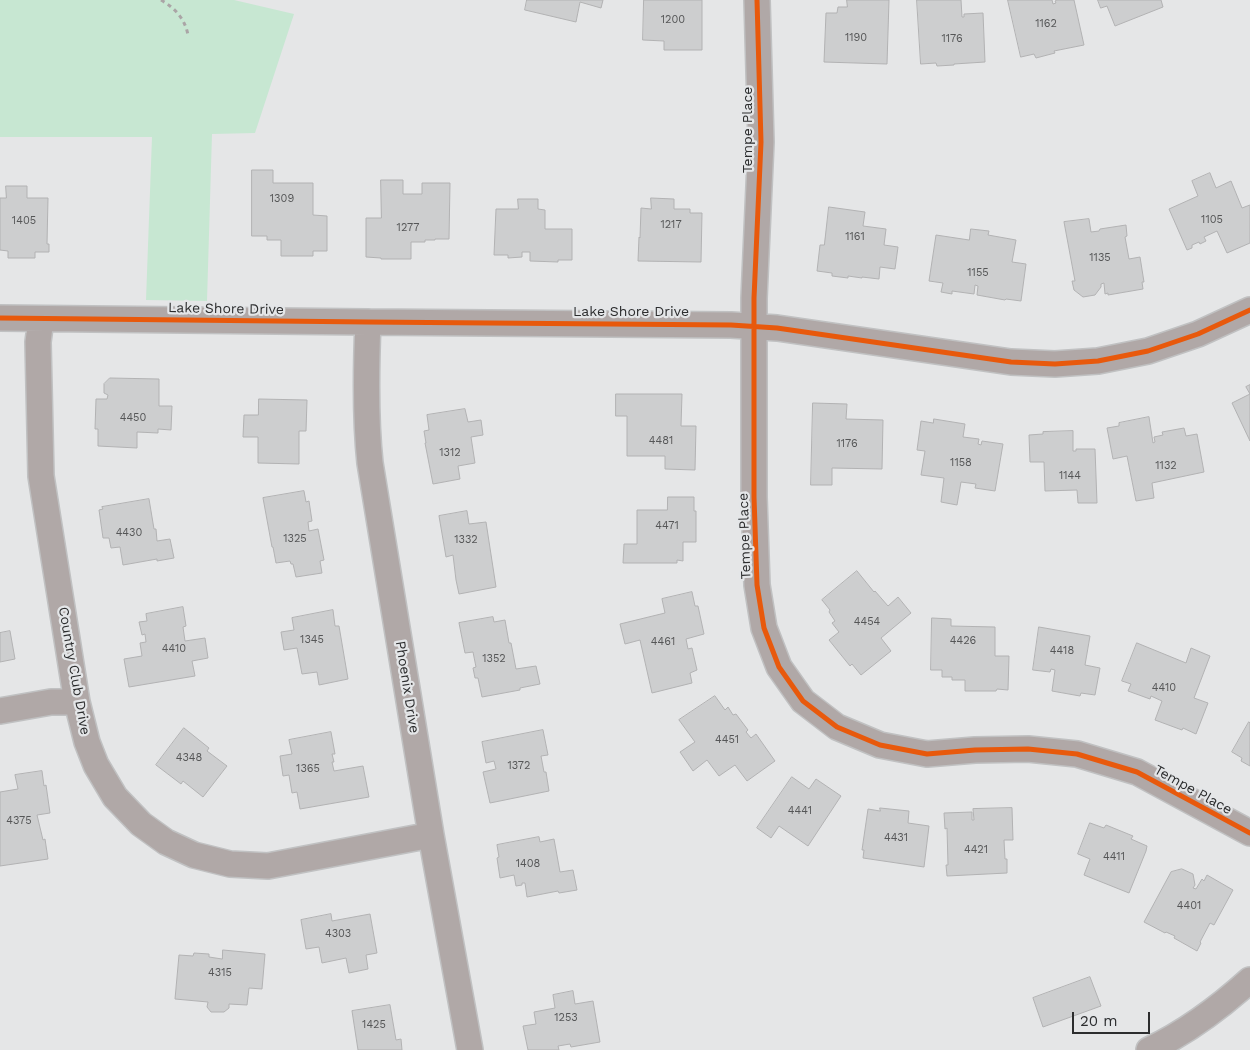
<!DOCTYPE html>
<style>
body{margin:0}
#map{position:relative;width:1250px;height:1050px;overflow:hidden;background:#e5e6e7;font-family:"Work Sans",sans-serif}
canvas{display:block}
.scale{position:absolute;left:1072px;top:1012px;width:78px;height:22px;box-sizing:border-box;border:2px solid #2c2d2e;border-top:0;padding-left:6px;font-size:15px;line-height:18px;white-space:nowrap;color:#2c2d2e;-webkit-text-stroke:4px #e4e6e8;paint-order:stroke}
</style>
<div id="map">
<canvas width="1250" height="1050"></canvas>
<div class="scale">20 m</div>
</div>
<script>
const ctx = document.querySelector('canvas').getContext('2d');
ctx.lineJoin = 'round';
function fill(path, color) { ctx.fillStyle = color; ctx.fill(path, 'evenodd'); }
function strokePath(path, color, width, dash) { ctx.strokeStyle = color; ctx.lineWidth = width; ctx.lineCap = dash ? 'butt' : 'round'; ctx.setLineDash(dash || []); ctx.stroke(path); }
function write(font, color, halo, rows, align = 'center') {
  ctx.font = font + ' "Work Sans",sans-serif'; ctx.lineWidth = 4.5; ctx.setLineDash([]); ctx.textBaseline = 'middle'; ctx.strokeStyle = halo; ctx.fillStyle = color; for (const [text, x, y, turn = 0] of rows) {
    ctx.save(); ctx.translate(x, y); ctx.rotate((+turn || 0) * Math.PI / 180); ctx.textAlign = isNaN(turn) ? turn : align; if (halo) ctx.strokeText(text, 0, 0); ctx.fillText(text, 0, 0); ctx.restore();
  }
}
const green = new Path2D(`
 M0,0H234L294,14L255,133L212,134L207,301L146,300L152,137H0Z`);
const building = new Path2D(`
 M527,0H603L601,8L580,2L576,22L525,10Z
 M644,0H702V50H664V41L643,40Z
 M847,0H889L887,64L824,62L826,13H837L838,7H847Z
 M917,0H961L962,17H964V14L983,13L985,62L954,64V65L937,66L936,63L921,64Z
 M1008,0H1052L1053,4L1056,3L1055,1L1057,0H1074L1084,45L1054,51L1055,53L1036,58L1034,54L1021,57Z
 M1098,0H1161L1163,7L1115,26L1107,6L1101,8Z
 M252,170H273V183H313V215L327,216V251H313V256H281V240H267V236H252Z
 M1210,173L1216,188L1231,181L1242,208L1250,205V243L1227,253L1217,231L1204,237L1206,241L1200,244L1199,242L1192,245V248L1187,250L1169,209L1198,196L1192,181Z
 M381,180H403V194H422V183H450L449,239H435V240H425V242H411V259H381V258L366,257V218H381Z
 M6,186H27V198H48L47,244H49V252H35V258H8V251L0,250V198H6Z
 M651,198L674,199V209H690V213H702L701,262L638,261L639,237L640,238L641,208L651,209Z
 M518,199H538V209L545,210V229H572V260H558V262L530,261V252H522V257L508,258V255H494L496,209H518Z
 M829,207L865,212L863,226L886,229L884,245L898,247L895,269L880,267L879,279L862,277V278L848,276V278L832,276V273L817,271L820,245H824Z
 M1089,219L1091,232L1099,231L1100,229L1126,225L1127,236L1125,237L1129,259L1140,257L1144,282H1142L1143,289L1108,295V293L1105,294L1104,283L1101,284V287L1095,295L1083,297L1074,290L1072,281H1075L1064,222Z
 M971,229L989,231L988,235L1016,240L1012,262L1026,264L1021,301L1006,299L1005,300L977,295L978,286L975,285L974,294L952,291V294L941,292L943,283L929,281L936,235L969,240Z
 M110,378L159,379V406H172L171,430L158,429V433L137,432V448L98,446V429H95L96,399H107L108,395L104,393V384Z
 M1250,385V441L1232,403L1250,394L1246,387Z
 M616,394H682L681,426H696L695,470L665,469V456H627V416H616Z
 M259,399L307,400L306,431H299V464L258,463V437H243L244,415H258Z
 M813,403L847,404L846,419L883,420L882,469L832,468V485H811Z
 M465,409L468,422L481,420L483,435L471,437L475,463L458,466L460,479L433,484L425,443H426L424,431L429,430L427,415Z
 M1149,417L1153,443L1155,442L1154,437L1163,435L1162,432L1184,428L1186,436L1197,434L1204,472L1152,483L1154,498L1136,501L1127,456L1113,459L1107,428L1119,426V423Z
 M934,419L965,424L963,437L979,439L978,444L981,445L982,441L1003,444L995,491L975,488L976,484L961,482L957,505L941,502L944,478L921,475L925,451L917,450L921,421L933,423Z
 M1073,431V451H1076V449H1095L1097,503H1078L1077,490L1045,491L1044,462H1030L1029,435L1043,434V432Z
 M304,491L306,502L309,501L312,521L308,522L309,531L318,529L324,560L320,561L322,573L296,577L293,564H291L290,561L276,563L273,547H272L263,498Z
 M668,497H694V511H696V542H683V561L677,560V563H623L624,544H637V510H667Z
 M149,499L154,529H156L157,541L170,539L174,558L157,561V559L123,565L120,547L111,548L109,538H103L99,510L103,509L102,507Z
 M467,511L469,524L486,522L496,587L459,594L456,580L453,555L446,557L439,516Z
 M857,571L874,592L875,591L888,606L898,597L911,613L881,638L891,651L861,675L852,664L850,666L829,640L839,632L832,623L835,621L829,612L830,610L822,600Z
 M692,592L695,606H698L704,634L686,639L688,649L692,648L697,670L690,673L692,683L652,693L640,640L625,644L620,624L665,613L662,599Z
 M183,607L186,626L183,627L185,641L205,638L208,658L192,661L195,676L129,687L124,659L142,656L140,643L146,642L145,634L142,635L139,622L147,621L146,614Z
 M333,610L335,626H339L348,679L319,685L317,672L302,674L297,648L284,650L281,632L294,630L292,618Z
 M493,617L494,622L505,620L509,643H511L516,669L536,666L540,684L520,688V690L482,697L478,678H475L473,668L476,667L473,652L465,653L459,623Z
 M932,618L951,619V626L995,627V656H1009L1008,690L997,689L996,691H965V680H952V677H942V670H931Z
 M1039,627L1090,636L1085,665L1100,668L1095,695L1081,693L1080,696L1052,691L1055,670L1051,669L1050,672L1033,670Z
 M10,631L15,659L0,662V633Z
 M1137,643L1186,663L1191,648L1210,656L1194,698L1208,703L1196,734L1183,728L1182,730L1155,720L1162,701L1151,696L1150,699L1128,691L1131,684L1122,681Z
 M715,696L725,710L728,707L733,715L736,714L748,730L746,732L751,738L756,734L775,761L747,781L735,765L719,776L707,760L693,771L680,752L695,742L679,720Z
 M1249,722L1250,723V766L1241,761L1242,758L1232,752Z
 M184,728L209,748L207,751L227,766L203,797L183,781L181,784L156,765Z
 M543,730L548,755L541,756L544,772H546L549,791L490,803L483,772L496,769L494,761L486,763L482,742Z
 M331,732L335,754H332L334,762H332L334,771L363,766L369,797L300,809L297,792L292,793L289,775L283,776L280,756L292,754L289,740Z
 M42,771L44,786L46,785L50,813L37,815L43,840L45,839L48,859L0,866V792L18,789L15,775Z
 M792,777L809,789L816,779L841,796L808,846L779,826L771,838L757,828Z
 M880,808L909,811L908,823L929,826L924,867L863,858L864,850H862L868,809L880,811Z
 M1012,808L1013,840H1004L1005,859H1007V873L947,876L946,865H948L947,828L945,829L944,813L972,812V820H974L973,809Z
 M1090,823L1104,828L1106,825L1133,836L1131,839L1147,846L1146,851L1129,893L1084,875L1090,859L1078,854Z
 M539,837L540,842L554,839L560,872L573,870L577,890L559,893L558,891L527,897L525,883H522V885L516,886L514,875L500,878L497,858L499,857L497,845Z
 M1182,869L1193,874L1195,885L1193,888L1196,889L1202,879L1204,881L1207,875L1233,890L1214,925L1210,923L1200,942L1201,943L1197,951L1174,938L1175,936L1166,932L1165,933L1144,922L1171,872Z
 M331,914L332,921L370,914L377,953L366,955L368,969L349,973L346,958L322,963L319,947L306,949L301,920Z
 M223,950L265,954L262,989L249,988L247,1005L229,1004V1008L224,1012H211L207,1007L208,1002L175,999L179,955L193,956L194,953L209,954V957L222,959Z
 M1090,977L1101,1006L1043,1027L1033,998Z
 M573,991L575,1004L593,1001L600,1042L571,1047L570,1044L558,1046L559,1050H528L523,1026L536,1024L534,1012L555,1008L553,995Z
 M390,1005L396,1040L401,1039L402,1050H358L352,1011Z`);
const path = new Path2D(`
 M161,0C175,8 185,19 188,35`);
const minor = new Path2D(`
 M757,0L761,142L754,298V497L757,585L764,628L779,667L803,701L837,727L880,745L927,754L975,750L1028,749L1077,754L1137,772L1250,833
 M0,318L368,322L731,325L777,328L1011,362L1055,364L1098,361L1148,351L1198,334L1250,310
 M41,319L38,342L41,476L77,702L87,742L96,765L115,797L141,824L166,842L194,855L230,864L268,866L431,835
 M368,322C366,369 365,417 370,463L431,835L470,1050
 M0,711L51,702H77
 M1149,1050C1187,1032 1219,1008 1250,980`);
const cycleway = new Path2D(`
 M757,0L761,142L754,298V497L757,585L764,628L779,667L803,701L837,727L880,745L927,754L975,750L1028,749L1077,754L1137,772L1250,833
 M0,318L368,322L731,325L777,328L1011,362L1055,364L1098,361L1148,351L1198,334L1250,310`);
const numberNames = [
 ["1200",673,20],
 ["1162",1046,24],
 ["1190",856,38],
 ["1176",952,39],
 ["1309",282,199],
 ["1105",1212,220],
 ["1405",24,221],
 ["1217",671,225],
 ["1277",408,228],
 ["1161",855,237],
 ["1135",1100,258],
 ["1155",978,273],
 ["4450",133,418],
 ["4481",661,441],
 ["1176",847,444],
 ["1312",450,453],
 ["1158",961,463],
 ["1132",1166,466],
 ["1144",1070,476],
 ["4471",667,526],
 ["4430",129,533],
 ["1325",295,539],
 ["1332",466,540],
 ["4454",867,622],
 ["1345",312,640],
 ["4426",963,641],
 ["4461",663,642],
 ["4410",174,649],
 ["4418",1062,651],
 ["1352",494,659],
 ["4410",1164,688],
 ["4451",727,740],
 ["4348",189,758],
 ["1372",519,766],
 ["1365",308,769],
 ["4441",800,811],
 ["4375",19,821],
 ["4431",896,838],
 ["4421",976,850],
 ["4411",1114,857],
 ["1408",528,864],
 ["4401",1189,906],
 ["4303",338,934],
 ["4315",220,973],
 ["1253",566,1018],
 ["1425",374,1025]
];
const streetNames = [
 ["Tempe Place",748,130,-90],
 ["Lake Shore Drive",226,309,1],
 ["Lake Shore Drive",631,312],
 ["Tempe Place",745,536,-92],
 ["Country Club Drive",74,671,80],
 ["Phoenix Drive",407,687,81],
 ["Tempe Place",1193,790,29]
];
fill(green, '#c7e7d2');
fill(building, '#cdcecf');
strokePath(building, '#b2b2b3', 1);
strokePath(minor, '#c0c1c2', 28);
strokePath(path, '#aaa5a6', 3, [4, 4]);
strokePath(minor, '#b0a8a7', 25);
strokePath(cycleway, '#e8590c', 5);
write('11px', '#555657', null, numberNames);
write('14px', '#2c2d2e', '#e4e6e8', streetNames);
</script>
